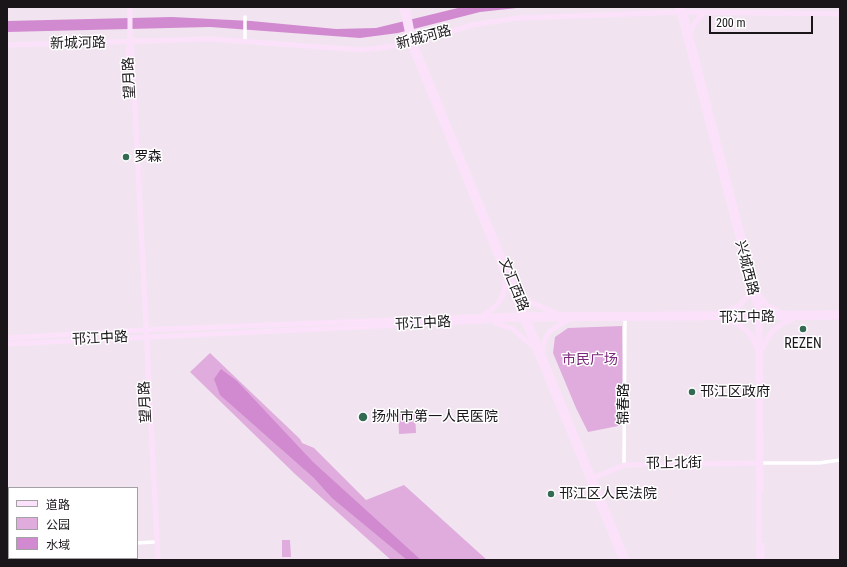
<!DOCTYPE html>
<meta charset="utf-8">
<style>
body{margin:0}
#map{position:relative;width:847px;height:567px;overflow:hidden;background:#f1e4f0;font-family:"Roboto Condensed","Noto Sans SC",sans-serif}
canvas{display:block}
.frame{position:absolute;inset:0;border:8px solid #191519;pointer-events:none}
.legend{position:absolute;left:8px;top:487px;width:130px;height:72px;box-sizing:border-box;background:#fff;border:1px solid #a3a1a3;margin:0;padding:5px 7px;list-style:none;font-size:12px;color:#191519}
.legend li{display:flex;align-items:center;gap:8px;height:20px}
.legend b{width:20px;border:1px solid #a3a1a3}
.scale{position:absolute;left:709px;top:16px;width:104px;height:18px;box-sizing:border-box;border:2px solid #191519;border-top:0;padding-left:5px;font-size:12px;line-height:14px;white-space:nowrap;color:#191519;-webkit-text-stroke:3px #fff;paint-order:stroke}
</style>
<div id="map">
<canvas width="847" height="567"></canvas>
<div class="frame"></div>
<ul class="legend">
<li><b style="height:5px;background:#fce1fb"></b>道路</li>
<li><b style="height:11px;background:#dfacdd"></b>公园</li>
<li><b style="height:11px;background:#d18acf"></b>水域</li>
</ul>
<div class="scale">200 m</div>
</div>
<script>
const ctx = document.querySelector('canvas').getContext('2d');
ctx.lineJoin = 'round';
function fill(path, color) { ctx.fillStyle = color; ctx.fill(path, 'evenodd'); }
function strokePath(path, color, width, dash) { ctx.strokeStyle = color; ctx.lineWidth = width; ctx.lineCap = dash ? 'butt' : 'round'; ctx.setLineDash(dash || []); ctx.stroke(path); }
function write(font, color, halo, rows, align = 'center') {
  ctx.font = font + ' "Roboto Condensed","Noto Sans SC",sans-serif'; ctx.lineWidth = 3; ctx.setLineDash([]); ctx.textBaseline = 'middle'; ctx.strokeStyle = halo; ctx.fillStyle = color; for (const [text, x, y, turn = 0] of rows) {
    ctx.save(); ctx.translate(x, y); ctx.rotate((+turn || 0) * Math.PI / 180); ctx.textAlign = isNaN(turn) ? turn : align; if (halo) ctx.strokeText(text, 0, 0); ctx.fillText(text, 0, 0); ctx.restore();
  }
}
const green = new Path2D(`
 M622,326L623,425L588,432L576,408L553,353L555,337L568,328Z
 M210,353L300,439L302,443L314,448L366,500L404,485L487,560H391L295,474L190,372Z
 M415,412L416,433L399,434L398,413Z
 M282,540H290L291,557H282Z`);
const water = new Path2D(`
 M462,7H526L480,12L398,33L360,38L210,27L7,32V21L172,17L251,21L336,29L376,28Z
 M221,369L237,381L313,462L421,560H407L332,498L314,478L220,395L214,379Z`);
const street = new Path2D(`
 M245,41V17
 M762,463H819L840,460
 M624,465L625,318
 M137,543L154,542
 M7,547H9`);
const secondary = new Path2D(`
 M130,7V42L132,50L158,560
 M402,7L410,44L622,560
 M407,7L414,42L627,560
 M678,7L756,306L758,318L759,560
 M683,7L760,304L761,489
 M691,32L692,27L704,12
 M130,43L128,50L130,83
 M7,45L211,39L362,50L410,44L472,25L517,18L684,12L840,14
 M515,290L528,301L555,313
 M759,295L768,306L778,311
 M725,312L739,306L752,291
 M482,316C496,308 505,299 505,282
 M727,320C742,325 752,332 756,347
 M495,323L513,329L531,345
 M7,338L143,330L520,315L840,313
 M7,344L522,319L840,317
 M763,348C769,332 777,325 793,319
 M542,355C544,333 549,330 568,320
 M591,479L624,465L760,463
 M762,545V560`);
const markers = [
 [126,157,4,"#326a52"],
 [803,329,4,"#326a52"],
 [692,392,4,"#326a52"],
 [363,417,5,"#326a52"],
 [551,494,4,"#326a52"]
];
const streetNames = [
 ["新城河路",424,38,-15],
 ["新城河路",78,44,-1],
 ["望月路",130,78,-93],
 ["兴城西路",746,268,76],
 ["文汇西路",513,285,68],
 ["邗江中路",747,318,-1],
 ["邗江中路",423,324,-3],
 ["邗江中路",100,339,-3],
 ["望月路",146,402,-93],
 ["锦春路",624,404,-90],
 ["邗上北街",674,464,-1]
];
const poiNames = [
 ["罗森",134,157],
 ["REZEN",803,344,"center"],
 ["邗江区政府",700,392],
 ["扬州市第一人民医院",372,417],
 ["邗江区人民法院",559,494]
];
const parkNames = [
 ["市民广场",590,360]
];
fill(green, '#dfacdd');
fill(water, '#d18acf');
strokePath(street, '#fff', 3.5);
strokePath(secondary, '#fce1fb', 5);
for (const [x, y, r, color] of markers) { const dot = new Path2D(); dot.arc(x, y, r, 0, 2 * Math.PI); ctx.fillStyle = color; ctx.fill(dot); strokePath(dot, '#fff', 1.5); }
write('14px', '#191519', '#fff', streetNames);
write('14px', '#191519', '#fff', poiNames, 'left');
write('14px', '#792579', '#fff', parkNames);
</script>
